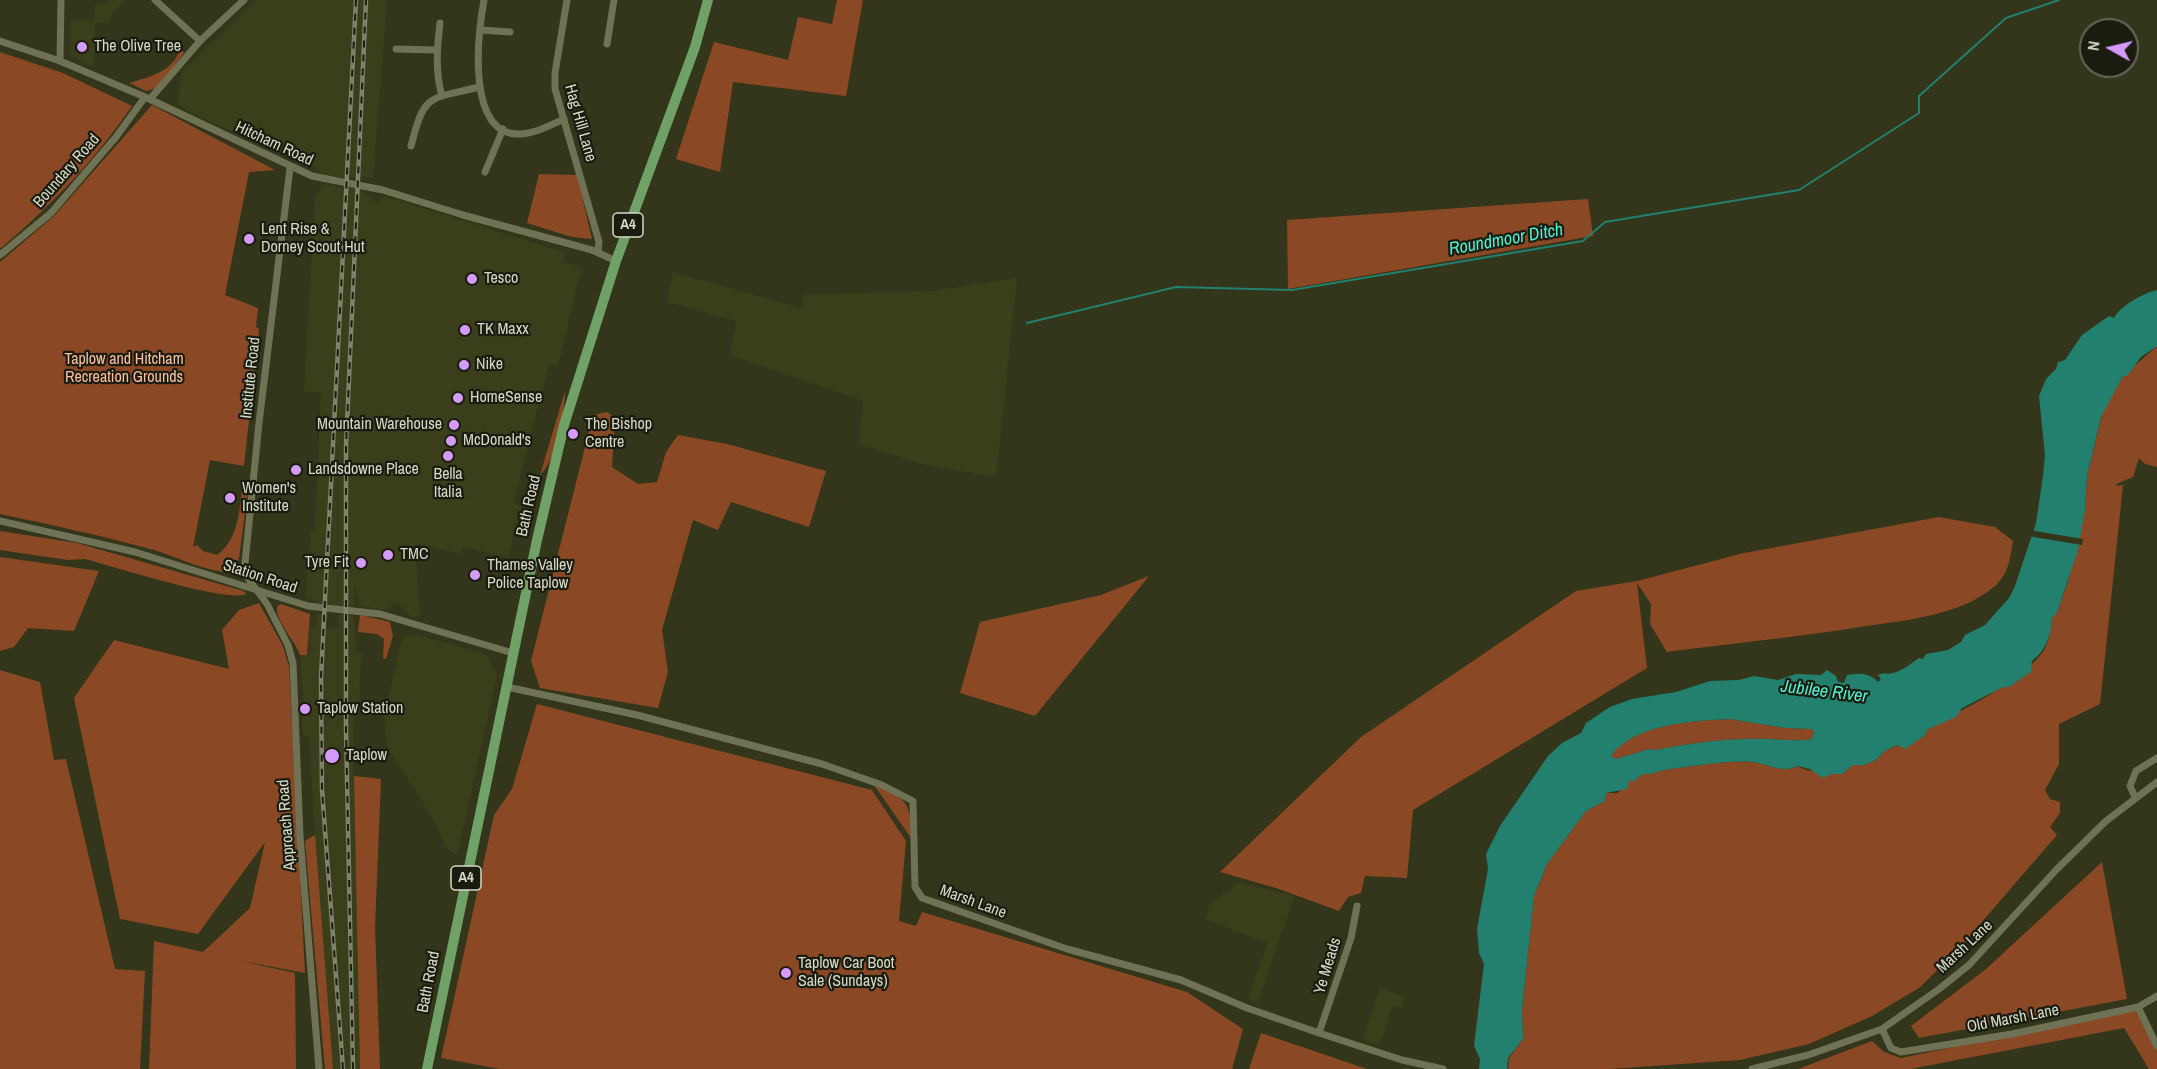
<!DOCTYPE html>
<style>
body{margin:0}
#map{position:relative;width:2157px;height:1069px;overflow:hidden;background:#33361a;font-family:"Archivo Narrow",sans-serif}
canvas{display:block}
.north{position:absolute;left:2079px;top:18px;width:60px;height:60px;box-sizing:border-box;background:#1b1c10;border:2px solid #66685a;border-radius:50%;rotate:278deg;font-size:16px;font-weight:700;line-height:24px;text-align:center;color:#d6d9c8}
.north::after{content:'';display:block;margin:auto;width:21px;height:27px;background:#d59bfa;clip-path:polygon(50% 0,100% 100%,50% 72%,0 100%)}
</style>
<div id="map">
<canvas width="2157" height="1069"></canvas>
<div class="north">N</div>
</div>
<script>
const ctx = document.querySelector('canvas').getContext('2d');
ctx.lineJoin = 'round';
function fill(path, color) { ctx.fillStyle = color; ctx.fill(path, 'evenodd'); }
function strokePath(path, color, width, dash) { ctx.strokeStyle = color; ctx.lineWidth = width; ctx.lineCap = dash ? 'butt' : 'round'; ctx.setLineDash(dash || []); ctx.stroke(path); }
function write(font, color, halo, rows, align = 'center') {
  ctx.font = font + ' "Archivo Narrow",sans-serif'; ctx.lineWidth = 4.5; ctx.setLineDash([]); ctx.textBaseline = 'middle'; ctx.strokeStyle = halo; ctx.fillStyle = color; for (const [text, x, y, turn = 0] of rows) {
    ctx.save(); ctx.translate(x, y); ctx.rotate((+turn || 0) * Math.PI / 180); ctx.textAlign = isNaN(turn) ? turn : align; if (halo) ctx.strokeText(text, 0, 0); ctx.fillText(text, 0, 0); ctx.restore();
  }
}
const built = new Path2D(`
 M108,0H125L111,16L110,23H95L94,67L71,56V20L94,21L95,4H107Z
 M255,0H387L373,179L324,176L309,161L273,150L189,112L181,104L177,106L182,72Z
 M323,185L361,189L377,204L384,196L566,253L564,262L582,267L558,366L549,364L515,497L514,503L521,506L508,558L461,546V554L415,543L420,616L412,618L397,602L385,610L361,606L354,585V608L318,603L306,596L311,531H315L321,393L304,391L315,198Z
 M673,272L804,309L803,295L932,291L1017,278L996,477L926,465L859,444L863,401L730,355L736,321L667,302Z
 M317,614L328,615L326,628H339L338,615L354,616L356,652L361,653L359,707L353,708L354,776L381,779L375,927L380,1069H325L305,841L315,834L309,736H303L302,726L303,694L300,655H306L309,651L310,627H317Z
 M418,635L486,654L497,676L457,856L446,847L434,820L387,747L384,716L402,639Z
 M1239,883L1295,896L1257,1003L1248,998L1268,943L1205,919L1210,903Z
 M1380,988L1404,997L1402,1007L1394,1006L1391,1008L1380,1045L1363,1040Z`);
const green = new Path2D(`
 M837,0H863L846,96L733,82L720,172L676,159L714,42L788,60L798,17L832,24Z
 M180,49L184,53L157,88L146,91L129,83C149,77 173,72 180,49Z
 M0,52L63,73L132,106C95,160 50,207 0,249Z
 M152,105L275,170L249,172L225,295L258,308L256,327L259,329L244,466L210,460L193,547L197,545L203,551L217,555C240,538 239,508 243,483H249L239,558L234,573C206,572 180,558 154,550C103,536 52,525 0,514V262L54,216Z
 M539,174L577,175L592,239L572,237L527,223Z
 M1588,199L1593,236L1288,289L1287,220Z
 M2157,346V467L2145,464L2139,458L2133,477L2116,484L2117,486L2123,485L2100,704L2059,724V764L2045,790L2050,799L2060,802V813L2050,827L2057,835L1955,953L1919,988L1872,1016L1809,1044L1740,1060L1609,1069H1508L1509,1058L1523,1039L1522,1010L1534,896L1547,864L1586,811L1605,801L1606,793H1618L1629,781H1634L1643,774C1654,775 1659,770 1670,769C1697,766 1726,760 1753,762C1768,764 1783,774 1797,766L1806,770L1842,774L1853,765H1864L1876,760L1886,750L1924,736L1928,729C1963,708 2016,686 2042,653C2049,644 2051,629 2052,618L2057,613L2068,582L2085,509L2087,476L2104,406L2123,376Z
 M565,391C565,412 556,461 540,475Z
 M607,412L615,418L612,467L638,484L657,482L666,452L678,435L727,444L826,471L809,527L731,502L718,530L693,520L662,630L668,672L658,708L540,688L531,661L593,415Z
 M1939,517L1995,527L2013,541C2010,558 2009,574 1995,586C1961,615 1909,620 1866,626C1800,637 1733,643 1667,652L1650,624L1651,604L1637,583L1647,668L1413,810L1407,878L1365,876L1361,893L1348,897L1339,911L1276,888L1220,872L1361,737L1576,591L1637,581L1744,553Z
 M0,531L77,543L244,591L246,594C227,603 112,566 85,559L68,560L0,550Z
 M0,557L99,571L74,631L28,628L14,647L0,651Z
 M1149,576L1035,716L960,693L980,622L1101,595Z
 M259,603L283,646L289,667L305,973L236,960L295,973L296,1069H149L154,941L203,952L250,908L265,842L198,934L120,919L74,698L114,640L229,669L222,630L239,610Z
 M281,604L310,614L307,655H300C295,640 275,621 277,606Z
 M360,615L390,622L393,636L386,659L383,658L384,639L377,634L358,632Z
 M0,670L40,682L54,760L66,759L115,969L145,971L140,1069H0Z
 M537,704L872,790L906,841L899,921L916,926L922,912L1187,992L1243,1029L1232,1069H500L441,1058L494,815L512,789Z
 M1730,719L1785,728L1811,729L1814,731L1812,739C1796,742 1782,739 1766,739C1729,738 1692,743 1656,750L1649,749L1616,759L1610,756C1634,723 1694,721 1730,719Z
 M354,776L381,779L375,927L380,1069H360Z
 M874,785C907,799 911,801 911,838Z
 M315,835L333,1069H325L305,841Z
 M2102,862L2127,999L1919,1038L1911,1026L1986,969Z
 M2138,1008L2157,1048V1069H2149L2124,1028L1910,1069H1798L1872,1041L1884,1052L1901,1058Z
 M1261,1033L1367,1069H1249Z`);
const water = new Path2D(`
 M2157,290V346L2141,357L2127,376H2123L2101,417L2087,476L2085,509L2078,550L2057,613L2052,618C2051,636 2046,650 2032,661L2031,672L2009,687H2003L1962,708L1956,717L1928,729L1924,736L1905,749L1898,745L1886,750L1876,760L1864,765H1853L1842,774H1831L1823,778L1810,769L1797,766C1783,774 1768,764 1753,762C1726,760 1697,766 1670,769C1659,770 1654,775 1643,774L1634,781H1629L1627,789L1606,793L1605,801L1586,811L1547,864L1534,896L1522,1010L1523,1039L1508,1058L1507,1069H1479L1480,1059L1474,1046L1484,964L1479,953L1477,929L1488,869L1486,854L1500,826L1548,756L1562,743L1581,733L1586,723L1610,707L1632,699L1676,692L1710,681L1739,680L1754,676L1778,680L1796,674L1821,675L1827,670L1836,676L1838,682L1844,683L1847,675C1860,673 1868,672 1878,682L1881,679L1878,675C1885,672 1887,675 1893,673C1904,670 1910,664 1919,658L1923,659L1926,654L1948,650L1961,642L1965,635L1985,625L2009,598L2015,586L2036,523L2043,476L2045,455L2039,396L2046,379L2056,369L2058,362L2065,360L2082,335L2109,316L2114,318C2121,305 2144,293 2157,290ZM1730,719L1785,728L1811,729L1814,731L1812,739C1796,742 1782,739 1766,739C1729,738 1692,743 1656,750L1649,749L1616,759L1611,756C1635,723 1694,721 1730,719Z`);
const pier = new Path2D(`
 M2029,530L2083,539L2082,545L2028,536Z`);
const stream = new Path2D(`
 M1027,323L1176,287L1292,290L1583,241L1605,222L1799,190L1919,113V96L2006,18L2059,0`);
const street = new Path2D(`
 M155,0L200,41
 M484,0C478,33 465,137 521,134C536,133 551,125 564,119
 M567,0L555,73V89L599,242L598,252
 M440,23C437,48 435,72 442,96
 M481,30L510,32
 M0,41L60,61L145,97L312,176L383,190L463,215L592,250L616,261
 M607,44L614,0
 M396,49L436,50
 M60,61L61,0
 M150,99L200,41L244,0
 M411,146C425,92 428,100 479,87
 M290,168L259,423L244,573L267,604L288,645L293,663L300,836L319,1069
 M485,172L503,129
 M0,255L51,213L116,137L145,97
 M0,521L135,552L308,606L380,614L513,653
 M507,687L637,715L822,764L882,785L913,801L915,887L922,898L1067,949L1181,980L1247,1008L1319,1033L1402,1060L1443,1069
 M2135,797L2130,786L2136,771L2157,758
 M2138,1007L2157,1046
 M1882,1029L1891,1048L1901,1052L2012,1034L2138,1007L2157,996
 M1319,1033L1351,938L1357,906
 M1752,1069L1808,1055L1882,1029L1939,989L1969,965L2057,869L2106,821L2157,782`);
const primary = new Path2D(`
 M427,1069L537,540L564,425L616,261L695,47L708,0`);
const rail = new Path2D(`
 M343,1069L322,790L321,677L356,0
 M353,1069L346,729V446L366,0`);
const markers = [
 [82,47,6,"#d59bfa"],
 [249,239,6,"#d59bfa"],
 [472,279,6,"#d59bfa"],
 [465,330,6,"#d59bfa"],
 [464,365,6,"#d59bfa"],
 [458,398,6,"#d59bfa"],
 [454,425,6,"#d59bfa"],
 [573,434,6,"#d59bfa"],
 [451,441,6,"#d59bfa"],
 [448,456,6,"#d59bfa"],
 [296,470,6,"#d59bfa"],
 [230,498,6,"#d59bfa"],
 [388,555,6,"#d59bfa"],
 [361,563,6,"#d59bfa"],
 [475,575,6,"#d59bfa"],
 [305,709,6,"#d59bfa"],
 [332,756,8,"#d59bfa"],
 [786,973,6,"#d59bfa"]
];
const shields = [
 [628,225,30],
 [466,878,30]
];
const shieldNames = [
 ["A4",628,225],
 ["A4",466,878]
];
const poiNames = [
 ["The Olive Tree",94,47],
 ["Lent Rise &",261,230],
 ["Dorney Scout Hut",261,248],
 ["Tesco",484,279],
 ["TK Maxx",477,330],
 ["Nike",476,365],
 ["HomeSense",470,398],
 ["Mountain Warehouse",442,425,"right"],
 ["The Bishop",585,425],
 ["Centre",585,443],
 ["McDonald's",463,441],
 ["Landsdowne Place",308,470],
 ["Bella",448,475,"center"],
 ["Italia",448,493,"center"],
 ["Women's",242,489],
 ["Institute",242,507],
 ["TMC",400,555],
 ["Tyre Fit",349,563,"right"],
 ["Thames Valley",487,566],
 ["Police Taplow",487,584],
 ["Taplow Station",317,709],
 ["Taplow",346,756],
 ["Taplow Car Boot",798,964],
 ["Sale (Sundays)",798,982]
];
const streetNames = [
 ["Hag Hill Lane",580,123,74],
 ["Hitcham Road",274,144,25],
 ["Boundary Road",67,171,-49],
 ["Institute Road",251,378,-84],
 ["Bath Road",529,506,-77],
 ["Station Road",260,577,18],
 ["Approach Road",287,825,-94],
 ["Marsh Lane",973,902,20],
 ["Marsh Lane",1965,947,-43],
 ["Ye Meads",1328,966,-73],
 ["Bath Road",429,982,-79],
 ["Old Marsh Lane",2013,1019,-11]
];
const parkNames = [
 ["Taplow and Hitcham",124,360],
 ["Recreation Grounds",124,378]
];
const waterNames = [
 ["Roundmoor Ditch",1506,240,-10],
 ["Jubilee River",1824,692,7]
];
fill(built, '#3b3e1a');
fill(green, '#8a4924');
fill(water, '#23806f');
fill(pier, '#33361a');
strokePath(stream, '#23806f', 2);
strokePath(street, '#6f7254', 7);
strokePath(primary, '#70a267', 10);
strokePath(rail, '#7f826b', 4.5);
strokePath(rail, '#1b1c10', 2, [7]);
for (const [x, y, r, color] of markers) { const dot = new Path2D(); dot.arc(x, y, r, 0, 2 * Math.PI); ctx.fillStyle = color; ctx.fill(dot); strokePath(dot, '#1b1c10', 2); }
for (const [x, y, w] of shields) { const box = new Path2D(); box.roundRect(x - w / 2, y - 12, w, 24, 4.5); ctx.fillStyle = '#1b1c10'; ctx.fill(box); strokePath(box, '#d6d9c8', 1.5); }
write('bold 15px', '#d6d9c8', null, shieldNames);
write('16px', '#d6d9c8', '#1b1c10', poiNames, 'left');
write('16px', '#d6d9c8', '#1b1c10', streetNames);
write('16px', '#fdbe9e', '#1b1c10', parkNames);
write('italic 18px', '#4bf1d2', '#1b1c10', waterNames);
</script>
